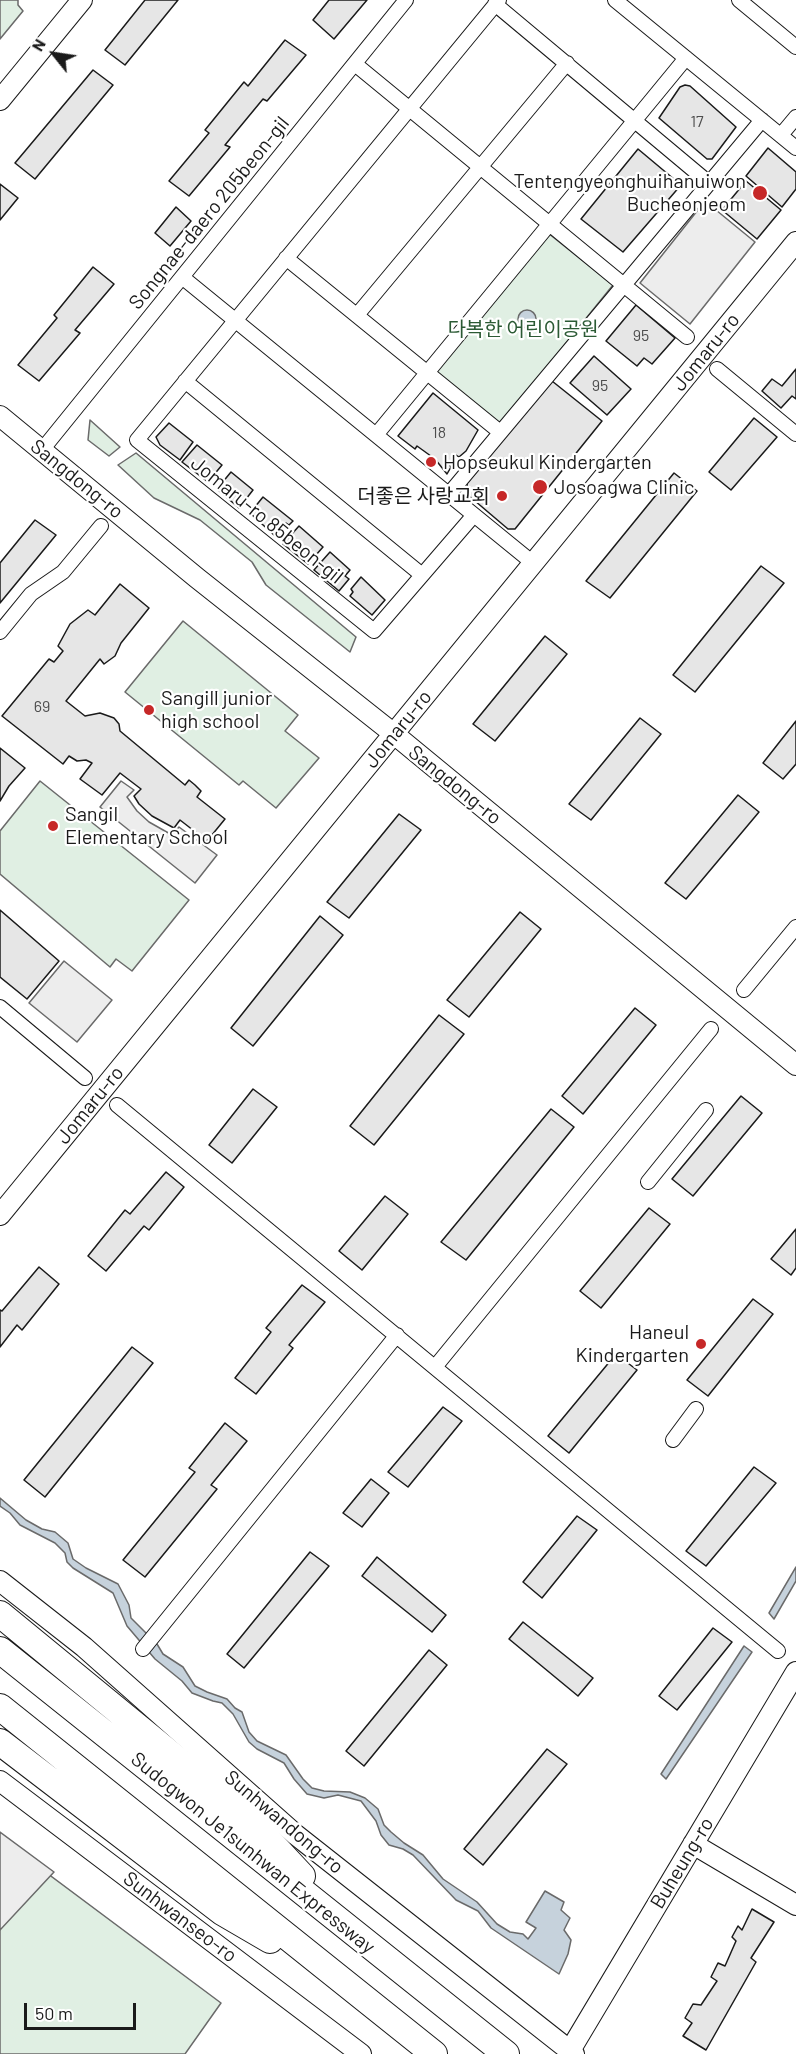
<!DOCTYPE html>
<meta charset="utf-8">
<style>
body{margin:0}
#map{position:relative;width:796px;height:2054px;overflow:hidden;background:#fff;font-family:Barlow,sans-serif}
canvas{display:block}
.north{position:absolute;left:24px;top:24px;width:60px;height:60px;-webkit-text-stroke:4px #fff;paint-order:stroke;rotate:300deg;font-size:16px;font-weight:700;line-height:24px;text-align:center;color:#1a1a1a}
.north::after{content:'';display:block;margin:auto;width:21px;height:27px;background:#1a1a1a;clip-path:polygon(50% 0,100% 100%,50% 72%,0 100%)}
.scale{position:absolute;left:24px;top:2003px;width:112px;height:27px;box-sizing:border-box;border:3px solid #1a1a1a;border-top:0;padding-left:8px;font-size:18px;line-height:21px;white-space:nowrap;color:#1a1a1a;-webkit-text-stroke:4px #fff;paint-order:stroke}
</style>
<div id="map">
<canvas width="796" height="2054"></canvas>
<div class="north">N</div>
<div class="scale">50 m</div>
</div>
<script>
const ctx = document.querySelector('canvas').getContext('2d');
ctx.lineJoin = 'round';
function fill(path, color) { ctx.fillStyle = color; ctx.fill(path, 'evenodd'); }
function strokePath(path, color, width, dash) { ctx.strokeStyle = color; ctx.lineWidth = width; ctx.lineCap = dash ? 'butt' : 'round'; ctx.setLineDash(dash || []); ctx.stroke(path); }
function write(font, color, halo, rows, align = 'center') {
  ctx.font = font + ' Barlow,"Noto Sans KR",sans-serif'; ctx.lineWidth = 4.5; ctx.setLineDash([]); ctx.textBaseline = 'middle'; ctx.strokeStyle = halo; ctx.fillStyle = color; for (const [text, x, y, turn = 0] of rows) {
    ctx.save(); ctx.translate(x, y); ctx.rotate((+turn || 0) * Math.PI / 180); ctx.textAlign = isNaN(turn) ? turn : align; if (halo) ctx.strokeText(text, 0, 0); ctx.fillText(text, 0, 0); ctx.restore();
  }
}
const green = new Path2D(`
 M0,0H18V5L23,11L0,39Z
 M548,233L613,285L499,426L434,374Z
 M90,420L120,447L109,456L88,440Z
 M136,453L356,637L350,652L266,585L252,562L200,520L154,498L118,465Z
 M183,621L298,715L285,731L319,758L276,808L243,781L239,785L125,692Z
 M40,781L189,900L132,971L116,959L110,967L0,874V831Z
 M0,1838L221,2003L185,2054H0Z`);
const parking = new Path2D(`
 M705,201L755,242L690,324L640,283Z
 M121,781L134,790L127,797L137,811L149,822L172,835L179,827L217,855L195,883L100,807Z
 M64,961L112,1000L77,1042L29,1003Z
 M0,1832L54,1872L0,1930Z`);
const water = new Path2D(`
 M518 319a9 9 0 1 1 18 0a9 9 0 1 1-18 0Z
 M0,1498L26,1520L42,1529L55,1532L68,1543L73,1559L86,1568L118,1584L129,1605L131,1618L157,1644L163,1654L183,1667L195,1686L207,1692L227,1699L235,1708L242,1712L249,1732L257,1741L286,1755L303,1779L312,1788L324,1791L350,1792L365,1798L378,1809L384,1825L391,1832L404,1843L423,1855L443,1879L477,1902L497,1924L510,1932L523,1934L528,1939L536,1928L526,1922L545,1891L564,1902L561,1910L570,1918L564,1930L571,1940L568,1954L559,1974L491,1928L478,1911L456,1900L413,1855L403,1849L389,1845L381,1835L376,1821L361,1801L338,1795L324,1798L307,1794L294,1779L284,1763L257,1749L249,1742L233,1714L222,1703L213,1701L192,1693L182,1681L155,1659L127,1626L113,1593L73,1568L67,1562L65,1553L55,1543L20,1525L10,1513L0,1506Z
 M796,1567V1581L774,1619L769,1613Z
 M744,1646L752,1652L666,1779L661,1774Z`);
const building = new Path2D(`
 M145,0H178L125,65L105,50Z
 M329,0H367L334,39L313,20Z
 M285,40L306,55L267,101L263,99L225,145L230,147L189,196L169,181L209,133L205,130L244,82L248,86Z
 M93,70L113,85L35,179L15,163Z
 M685,85L690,86L736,127L712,159H707L659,118L680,87Z
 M768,148L796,172V189L782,207L746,176Z
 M638,149L681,185L623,252L581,219Z
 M746,181L781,210L757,239L722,210Z
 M0,184L18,198L0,220Z
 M176,207L191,221L170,246L155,233Z
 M93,267L114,284L75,330L80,333L39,381L18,365L57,318L54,315Z
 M636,305L675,338L652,364L644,358L637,366L606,341Z
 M594,356L631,389L607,415L570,383Z
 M796,369V399L792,396L781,408L762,391L772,379L782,386Z
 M552,381L602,421L515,529H508L468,495L467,483Z
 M433,393L478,430L466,451L459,457L456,455L449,464L451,467L447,474L435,459L417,446L415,449L398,436Z
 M754,418L777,437L731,490L709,472Z
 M169,423L193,442L180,460L160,445L156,437Z
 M197,445L222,465L208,482L182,462Z
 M231,472L253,490L239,508L217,489Z
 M674,473L697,491L610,598L586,581Z
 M263,497L293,521L289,525L286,523L274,535L250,513Z
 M35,520L56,535L0,603V563Z
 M299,526L323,547L308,564L283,544Z
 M330,552L350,570L345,576L349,579L339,591L314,570Z
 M761,566L784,583L695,692L673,675Z
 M361,577L385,600L372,615L350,596L353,592L351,589Z
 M120,584L149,608L121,643L115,656L104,664L100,659L66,701L85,716L100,713L114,718L119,724L120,731L185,785L189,780L195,785L201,791L197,797L225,819L207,841L180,820L174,828L152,816L139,804L134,796L141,789L120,773L102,795L80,779L92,763L86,760L77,761L69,756L63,764L2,716L49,659L54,662L63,651L58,646L70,624L88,610L95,615Z
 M545,636L567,654L495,741L473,724Z
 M640,718L661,734L591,820L569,804Z
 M796,721V764L783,779L763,763Z
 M0,748L25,768L9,786L0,801Z
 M738,795L759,812L686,899L665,883Z
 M399,814L421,830L349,918L327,902Z
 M0,910L59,961L27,999L0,977Z
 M520,912L541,929L469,1017L447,1000Z
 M320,916L343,935L253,1046L231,1028Z
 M635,1008L656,1025L583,1114L562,1096Z
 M439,1015L464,1034L374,1145L350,1126Z
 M253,1089L277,1107L232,1163L209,1145Z
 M741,1096L762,1113L693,1196L672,1179Z
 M551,1109L574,1127L466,1260L441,1242Z
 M166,1172L184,1187L149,1230L144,1226L106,1271L88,1256L125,1210L130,1214Z
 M385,1196L408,1214L362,1270L339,1251Z
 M649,1208L670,1224L601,1308L580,1291Z
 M796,1229V1268L791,1275L771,1259Z
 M39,1267L59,1284L22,1330L17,1325L0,1347V1310L2,1311Z
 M302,1285L325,1302L289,1345L293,1348L256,1394L235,1378L271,1332L266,1328Z
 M753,1299L773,1314L708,1396L687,1380Z
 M132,1347L153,1363L45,1497L24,1480Z
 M616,1354L637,1370L569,1453L548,1436Z
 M443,1407L462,1421L408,1487L388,1472Z
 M225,1423L247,1441L211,1485L217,1489L145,1577L123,1560L195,1472L189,1468Z
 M754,1467L776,1483L706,1566L686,1551Z
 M371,1479L389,1493L362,1527L343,1513Z
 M577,1516L597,1530L542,1598L523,1582Z
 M310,1552L329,1566L244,1668L227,1654Z
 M377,1557L446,1615L432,1632L362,1576Z
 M523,1622L593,1678L578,1696L509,1639Z
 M713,1628L732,1642L677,1710L659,1696Z
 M429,1650L447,1665L364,1766L346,1751Z
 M547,1749L567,1764L483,1865L464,1849Z
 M752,1909L774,1922L751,1958L756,1962L706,2050L683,2036L692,2023L685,2018L693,2004L701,2005L717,1981L711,1977L718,1963L725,1966L736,1941L732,1937L738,1926L742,1930Z`);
const street = new Path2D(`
 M615,0L796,148
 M739,0L796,47
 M495,4L709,183
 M355,64L687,337
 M781,135L796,117
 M286,258L500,432
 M182,277L533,563
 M357,315L567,63
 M717,369L796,434
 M185,381L422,575
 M376,435L686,58
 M42,450L406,0
 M449,494L762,120
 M474,515L374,631L137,440L499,0
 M0,632L31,594L63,572L101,526
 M744,990L796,927
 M0,1007L85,1078
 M117,1105L778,1651
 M648,1182L706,1110
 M435,1367L711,1029
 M673,1440L696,1409
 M143,1649L397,1335`);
const secondary = new Path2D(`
 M0,100L82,0
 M0,416L197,578L394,734L796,1065
 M0,1215L796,242
 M0,1581L84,1647L296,1835L574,2054
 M0,1781L361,2054
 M693,1844L796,1905
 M568,2054L796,1672`);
const highway = new Path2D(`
 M0,1614L245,1815L302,1876
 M0,1650L506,2054
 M0,1707L434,2054
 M0,1742L222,1912L270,1940`);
const markers = [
 [760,193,8,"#c62828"],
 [431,462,6,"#c62828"],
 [540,487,8,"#c62828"],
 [502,496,6,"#c62828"],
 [149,710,6,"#c62828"],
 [53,826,6,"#c62828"],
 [701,1344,6,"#c62828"]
];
const numberNames = [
 ["17",697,122],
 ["95",641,336],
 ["95",600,386],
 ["18",439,433],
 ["69",42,707]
];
const poiNames = [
 ["Tentengyeonghuihanuiwon",746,181,"right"],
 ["Bucheonjeom",746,204,"right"],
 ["Hopseukul Kindergarten",443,462],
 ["Josoagwa Clinic",554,487],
 ["더좋은 사랑교회",490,496,"right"],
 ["Sangill junior",161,698],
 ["high school",161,721],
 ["Sangil",65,814],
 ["Elementary School",65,837],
 ["Haneul",689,1332,"right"],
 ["Kindergarten",689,1355,"right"]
];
const streetNames = [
 ["Songnae-daero 205beon-gil",209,213,-51],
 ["Jomaru-ro",706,352,-51],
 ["Sangdong-ro",77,479,39],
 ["Jomaru-ro 85beon-gil",267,520,39],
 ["Jomaru-ro",398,729,-51],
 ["Sangdong-ro",455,785,39],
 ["Jomaru-ro",90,1105,-51],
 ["Sunhwandong-ro",284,1822,40],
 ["Sudogwon Je1sunhwan Expressway",253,1853,39],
 ["Buheung-ro",682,1863,-59],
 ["Sunhwanseo-ro",180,1917,37]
];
const parkNames = [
 ["다복한 어린이공원",523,329]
];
fill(green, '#e0efe3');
strokePath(green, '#6a6a6a', 1.5);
fill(parking, '#ededed');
strokePath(parking, '#6a6a6a', 1.5);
fill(water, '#c6d2dc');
strokePath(water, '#6a6a6a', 1.5);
fill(building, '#e6e6e6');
strokePath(building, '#1a1a1a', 1.5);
strokePath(street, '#1a1a1a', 16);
strokePath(secondary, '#1a1a1a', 22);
strokePath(highway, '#1a1a1a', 28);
strokePath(street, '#fff', 14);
strokePath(secondary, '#fff', 20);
strokePath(highway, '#fff', 26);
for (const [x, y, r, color] of markers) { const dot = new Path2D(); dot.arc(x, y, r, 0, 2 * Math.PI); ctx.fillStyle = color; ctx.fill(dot); strokePath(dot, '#fff', 2); }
write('16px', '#4d4d4d', null, numberNames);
write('20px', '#1a1a1a', '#fff', poiNames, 'left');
write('20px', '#1a1a1a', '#fff', streetNames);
write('20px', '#2b5a34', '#fff', parkNames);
</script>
